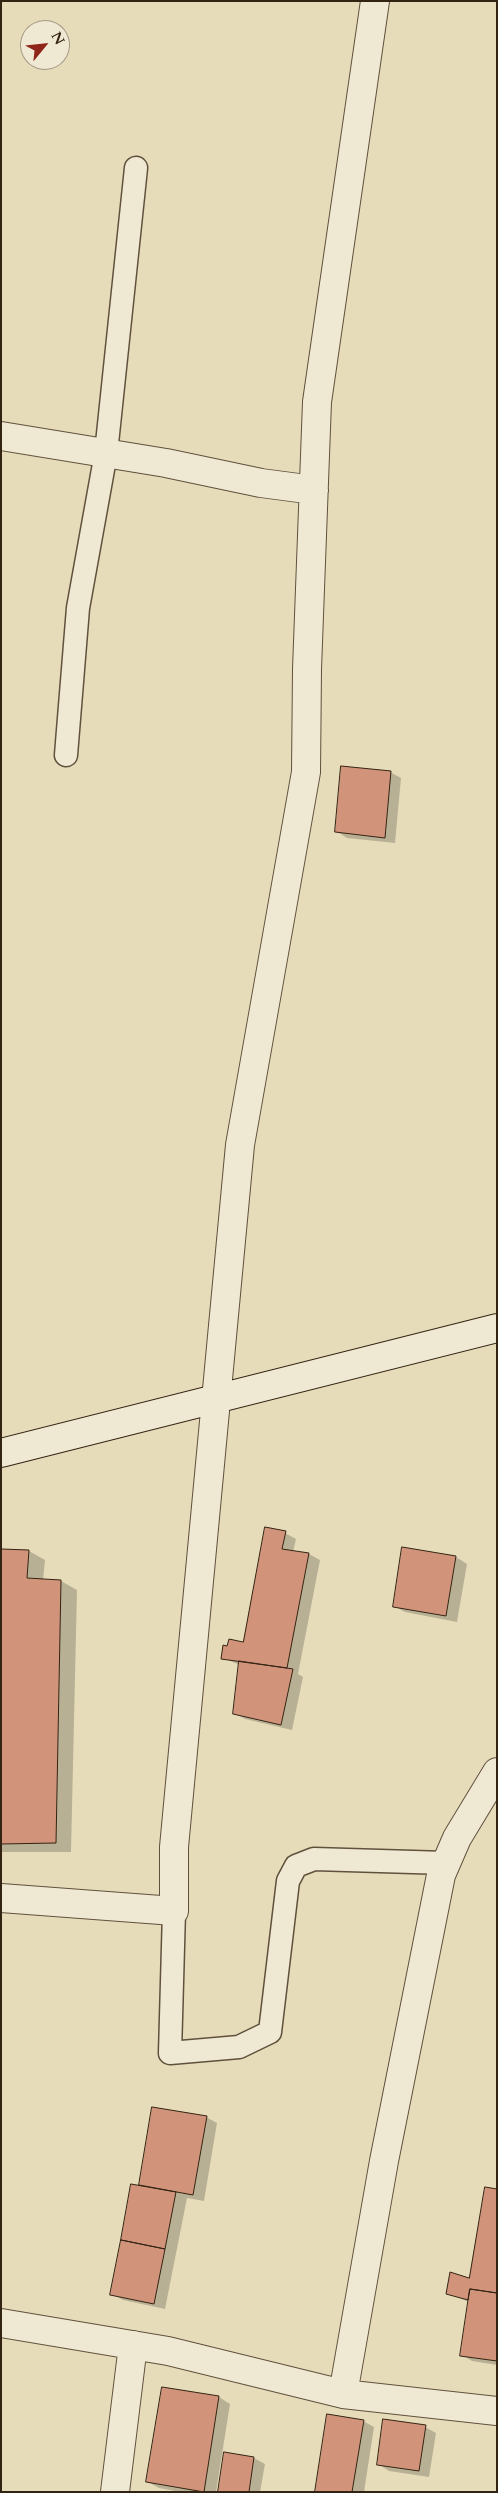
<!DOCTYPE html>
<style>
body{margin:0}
#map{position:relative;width:498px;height:2493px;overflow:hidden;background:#e7dcba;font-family:Cardo,serif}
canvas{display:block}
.frame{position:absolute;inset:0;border:2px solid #332313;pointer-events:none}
.north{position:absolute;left:20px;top:20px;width:50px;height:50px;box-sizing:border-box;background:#efe8d2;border:1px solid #a49986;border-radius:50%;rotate:62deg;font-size:14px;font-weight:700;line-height:20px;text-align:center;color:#332313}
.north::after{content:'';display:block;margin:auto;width:18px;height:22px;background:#8f2418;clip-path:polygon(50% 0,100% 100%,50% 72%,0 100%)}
</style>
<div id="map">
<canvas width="498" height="2493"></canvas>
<div class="frame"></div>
<div class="north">N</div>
</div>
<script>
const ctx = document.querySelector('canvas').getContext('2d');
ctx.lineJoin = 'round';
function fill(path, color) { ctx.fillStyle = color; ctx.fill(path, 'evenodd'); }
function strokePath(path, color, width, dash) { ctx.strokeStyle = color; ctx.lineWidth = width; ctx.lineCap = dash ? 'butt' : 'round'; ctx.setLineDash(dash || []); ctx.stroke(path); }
const shadow = new Path2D(`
 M390,772L401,778L395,843L347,838L336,831Z
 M285,1533L296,1539L293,1552L309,1554L320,1560L298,1674L303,1677L292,1730L245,1719L234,1713L240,1665L223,1658L244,1643Z
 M403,1548L456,1557L467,1564L457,1622L405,1612L394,1606Z
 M1,1550L29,1551L45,1560L43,1580L61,1581L77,1590L71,1852H1Z
 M153,2108L206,2117L217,2123L204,2201L187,2198L165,2309L123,2300L112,2294L140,2186Z
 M497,2190V2365L472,2361L462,2355L469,2302L447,2293L470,2279Z
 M163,2388L219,2397L230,2404L216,2492H180L159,2488L148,2482Z
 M363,2421L374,2427L364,2492H316Z
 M425,2427L436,2433L429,2477L389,2471L378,2464Z
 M254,2458L265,2464L260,2492H219Z`);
const building = new Path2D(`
 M341,766L391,771L385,838L335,832Z
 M265,1527L286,1531L282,1549L309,1553L287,1668L221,1659L223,1645L227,1646L229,1639L243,1642Z
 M402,1547L456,1556L446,1616L393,1607Z
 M1,1549L29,1550L27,1578L61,1580L56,1843L1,1844Z
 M239,1661L293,1669L281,1725L233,1714Z
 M152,2107L207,2116L193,2195L139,2185Z
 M131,2184L176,2192L165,2249L121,2240Z
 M485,2187L497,2189V2293L470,2289L468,2300L446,2294L450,2272L469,2278Z
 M121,2240L165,2249L154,2304L110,2295Z
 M470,2289L497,2293V2361L460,2356Z
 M162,2387L219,2396L204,2492L146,2482Z
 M327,2414L364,2420L352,2492H315Z
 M383,2419L426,2425L419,2471L377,2465Z
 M224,2452L254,2457L249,2492H218Z`);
const service = new Path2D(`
 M66,755L78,608L106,453L136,168
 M174,1911L170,2053L239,2047L270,2032L288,1881L296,1866L314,1859L446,1863`);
const minor = new Path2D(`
 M1,436L166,463L261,483L314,490
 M1,1898L174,1911V1847L240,1145L306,772L307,669L317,402L375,1
 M1,2323L168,2351L343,2394L497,2411
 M343,2394L384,2161L441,1875L457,1838L497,1772
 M115,2492L133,2345`);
const secondary = new Path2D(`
 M1,1453L497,1328`);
fill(shadow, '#0003');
fill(building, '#d1947a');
strokePath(building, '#332313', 1);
strokePath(service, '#60513d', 25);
strokePath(minor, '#60513d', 30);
strokePath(secondary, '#332313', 30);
strokePath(service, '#efe8d2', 22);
strokePath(minor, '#efe8d2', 28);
strokePath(secondary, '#efe8d2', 28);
</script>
